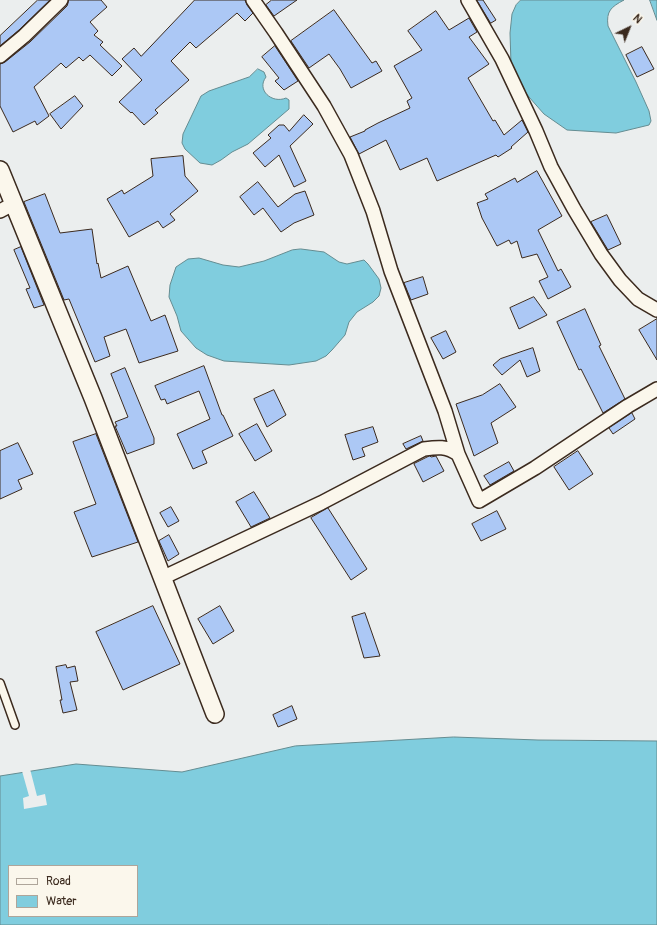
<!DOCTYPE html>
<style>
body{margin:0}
#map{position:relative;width:657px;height:925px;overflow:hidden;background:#ebeeee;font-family:Pangolin,sans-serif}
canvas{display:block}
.legend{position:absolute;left:8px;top:865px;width:130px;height:52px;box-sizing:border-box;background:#fbf7ec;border:1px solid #aea59a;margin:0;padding:5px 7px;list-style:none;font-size:12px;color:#3b2a1e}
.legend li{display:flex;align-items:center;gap:8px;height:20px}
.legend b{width:20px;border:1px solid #aea59a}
.north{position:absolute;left:609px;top:8px;width:40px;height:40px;-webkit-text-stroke:3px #fbf7ec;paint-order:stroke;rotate:43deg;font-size:11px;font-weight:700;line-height:16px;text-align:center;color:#3b2a1e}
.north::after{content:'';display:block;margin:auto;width:14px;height:18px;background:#3b2a1e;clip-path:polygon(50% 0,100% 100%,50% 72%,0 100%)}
</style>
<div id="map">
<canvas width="657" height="925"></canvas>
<ul class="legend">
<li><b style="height:5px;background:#fbf7ec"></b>Road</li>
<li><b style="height:11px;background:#80cdde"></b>Water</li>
</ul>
<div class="north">N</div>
</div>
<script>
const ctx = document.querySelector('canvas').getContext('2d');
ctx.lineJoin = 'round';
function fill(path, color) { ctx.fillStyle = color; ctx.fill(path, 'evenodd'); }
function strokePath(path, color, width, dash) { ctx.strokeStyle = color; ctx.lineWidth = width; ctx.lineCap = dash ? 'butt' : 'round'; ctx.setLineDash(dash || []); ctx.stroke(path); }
const water = new Path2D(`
 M521,0H624C611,7 606,11 608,26L636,82L649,111L651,121L649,125L616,133L567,130L544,114L529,97L520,85L511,64L510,33L512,14L516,5Z
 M650,0H657V20Z
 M258,69L264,72L266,77C256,90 272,104 286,98L289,100V109L248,144L232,152L221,160L212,165L200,163L185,149L182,143L183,134L201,96L209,91L249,77Z
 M301,249L324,252L339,262L347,264L364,260L368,264L379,279L381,288L379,296L373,302L357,312L349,322L345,335L332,350L326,356L316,361L289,365L224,361L207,355L196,348L181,331L177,316L169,297L170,285L176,267L188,259L199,258L223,265L239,267L264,261L292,250Z
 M454,737L538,740L657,741V925H0V776L76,764L182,772L295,746ZM9,866H137V916H9Z`);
const pier = new Path2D(`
 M30,769L37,796L45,794L47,805L24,809L23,798L29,796L22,771Z`);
const building = new Path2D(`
 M38,0H50L19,30L0,46V36Z
 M69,0H101L107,7L90,22L98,31L94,35L103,42L100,45L122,66L112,76L90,55L83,61L79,57L66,68L61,63L34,87L49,116L37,125L35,121L13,132L0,106V64L5,62L30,42L67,6Z
 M195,0H245L247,5L253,13L245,21L237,13L196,48L190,42L171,61L189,80L155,110L158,113L144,125L132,112L131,113L119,102L142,80L122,59L134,48L141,56Z
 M272,0H297L274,16L266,5Z
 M477,0H483L496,20L491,23Z
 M334,10L372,63L376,61L382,71L351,88L340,69L329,54L309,68L291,41Z
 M436,11L449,30L469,18L477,32L469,37L489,64L468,78L493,121L495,120L504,135L522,120L528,132L511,147L512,148L498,157L496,155L437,181L427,158L400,170L386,140L359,154L350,137L365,131V130L378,123L410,108L407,101L412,98L394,66L422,50L408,31Z
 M275,46L298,81L284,90L275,81L279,78L262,57Z
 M642,47L654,69L637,77L626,55Z
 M75,96L83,106L61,129L50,114Z
 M304,115L313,124L290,146L306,181L294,187L279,155L265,167L253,153L271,138L268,135L279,125H284L289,131Z
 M183,156L185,176L198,191L170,214L175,220L163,228L158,221L129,237L107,199L122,190L124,194L153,176L151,159Z
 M537,171L562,216L538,230L558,271L561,269L571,287L548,299L539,281L548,277L537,254L522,258L517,241L511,244L509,240L497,246L482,218L477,203L488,199L485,194L515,178L517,182Z
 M258,182L278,207L295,194L305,191L314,215L294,223L281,232L263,208L254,215L240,197Z
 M45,194L60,233L92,229L97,264L98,263L101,278L128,266L151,321L165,315L178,351L139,363L126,329L104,337L110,356L95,362L69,299L64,300L24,202Z
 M607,215L621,244L608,250L591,222Z
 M21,247L44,305L34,308L26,289L30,288L14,250Z
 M423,277L428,294L411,300L404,283Z
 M534,297L547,315L519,329L510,308Z
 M585,309L601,345L599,346L625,399L603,413L581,369L579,370L557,322Z
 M657,319V360L639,330Z
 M446,331L456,352L443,359L431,338Z
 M533,348L540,371L527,377L520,360L502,375L493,365L500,359Z
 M204,366L222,415H223L233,436L202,451L207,463L193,469L177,434L210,419L199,391L167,404L165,399L161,400L155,386Z
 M125,368L154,438V444L127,454L115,426H117L115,422L128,417L111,374Z
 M500,384L516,407L491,423L498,443L474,456L456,404L482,395Z
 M274,390L286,415L267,427L254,399Z
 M632,413L635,419L613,434L609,428Z
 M257,424L272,451L255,461L239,434Z
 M373,427L378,442L362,448L365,456L353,460L345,435Z
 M96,434L138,542L92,557L74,512L96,504L73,442Z
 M421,436L423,441L406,449L403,444Z
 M18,443L33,474L18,480L22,489L0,499V451Z
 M578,451L593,474L569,490L554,467Z
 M430,456L431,457L436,456L444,471L423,482L414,464Z
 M509,462L514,471L490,485L484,476Z
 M254,492L270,518L251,527L236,502Z
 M171,507L179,521L168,527L160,513Z
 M328,508L367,569L351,580L311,518Z
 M497,511L506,529L481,541L472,524Z
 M169,535L179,554L168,561L159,541Z
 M153,606L180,664L123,690L96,632Z
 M220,606L234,631L213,644L198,619Z
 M365,613L380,656L364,658L352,617Z
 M66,665L67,668L75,666L78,681L70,682L77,710L63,713L60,700H62L56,667Z
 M292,706L297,719L278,727L273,715Z`);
const service = new Path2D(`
 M0,683L15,725`);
const minor = new Path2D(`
 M253,0L276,33L324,106L351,155L373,211L391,271L445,411L458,454L479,501L535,468L628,406L657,389
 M468,0L502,59L536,131L551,167L574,209L601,254L620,280L638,299L657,310
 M0,56L24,36L61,0
 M0,211L13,204
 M162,578L321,503L424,449C438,447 446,446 458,454`);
const tertiary = new Path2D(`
 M0,170L93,398L215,714`);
fill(water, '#80cdde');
strokePath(water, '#648c91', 1);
fill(pier, '#ebeeee');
fill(building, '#acc8f5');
strokePath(building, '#3b2a1e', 1);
strokePath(service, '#3b2a1e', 10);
strokePath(minor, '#3b2a1e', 16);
strokePath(tertiary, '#3b2a1e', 20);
strokePath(service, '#fbf7ec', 7);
strokePath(minor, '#fbf7ec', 13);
strokePath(tertiary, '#fbf7ec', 17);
</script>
